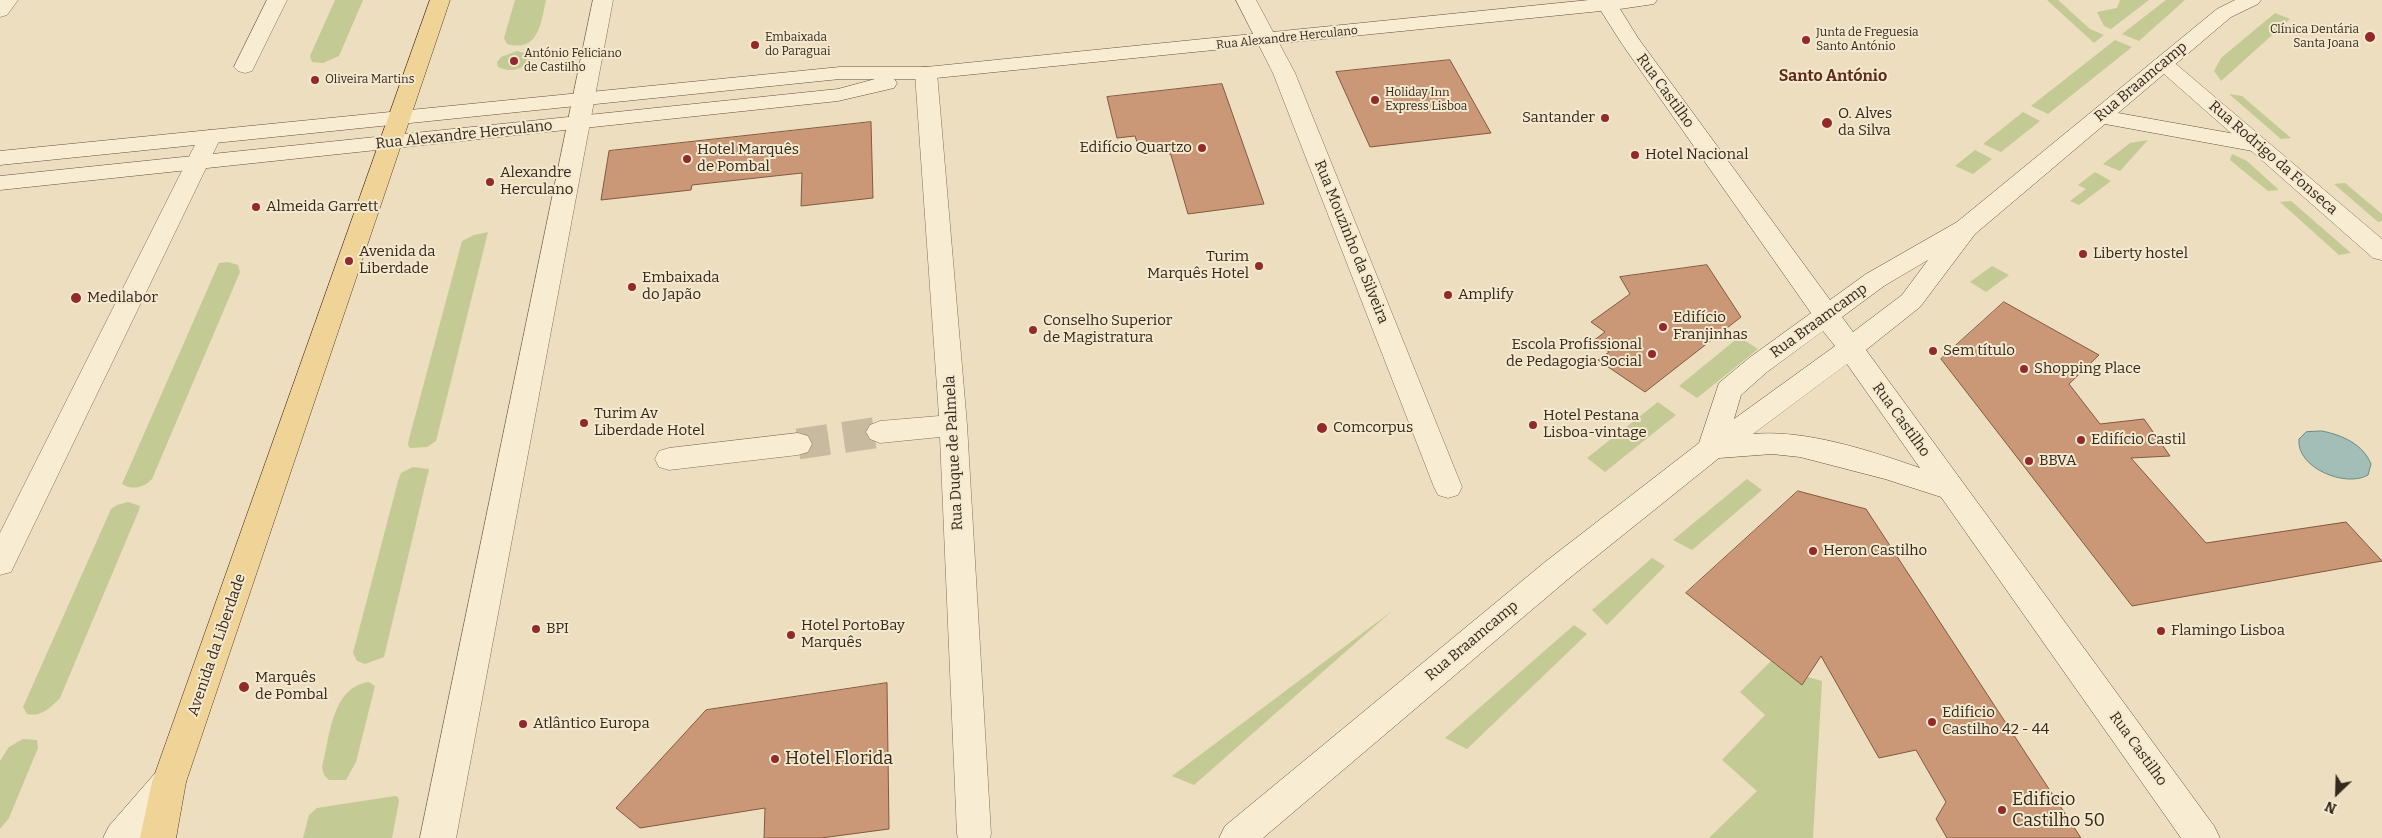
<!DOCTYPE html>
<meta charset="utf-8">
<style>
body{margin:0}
#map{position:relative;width:2382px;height:838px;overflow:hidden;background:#ecdebf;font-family:Bitter,serif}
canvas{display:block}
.north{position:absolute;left:2312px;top:768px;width:50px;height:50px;-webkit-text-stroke:4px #f4e9ce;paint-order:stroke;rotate:204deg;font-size:14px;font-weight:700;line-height:20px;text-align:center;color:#34281c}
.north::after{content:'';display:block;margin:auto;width:18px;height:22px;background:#34281c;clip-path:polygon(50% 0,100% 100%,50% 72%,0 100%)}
</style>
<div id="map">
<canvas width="2382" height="838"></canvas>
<div class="north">N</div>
</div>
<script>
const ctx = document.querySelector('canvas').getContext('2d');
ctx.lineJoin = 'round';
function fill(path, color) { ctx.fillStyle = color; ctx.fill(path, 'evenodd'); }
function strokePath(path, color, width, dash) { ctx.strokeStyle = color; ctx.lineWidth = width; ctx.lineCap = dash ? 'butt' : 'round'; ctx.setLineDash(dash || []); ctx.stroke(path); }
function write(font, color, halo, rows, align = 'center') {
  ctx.font = font + ' Bitter,serif'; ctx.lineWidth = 4; ctx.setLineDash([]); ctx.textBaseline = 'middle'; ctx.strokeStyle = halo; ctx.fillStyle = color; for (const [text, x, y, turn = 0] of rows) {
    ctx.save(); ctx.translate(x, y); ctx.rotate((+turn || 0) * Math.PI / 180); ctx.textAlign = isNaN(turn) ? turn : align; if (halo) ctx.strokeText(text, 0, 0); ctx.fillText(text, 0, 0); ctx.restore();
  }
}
const green = new Path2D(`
 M335,0H363L339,56L323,63L312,62L310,56Z
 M515,0H546C541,22 539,53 507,44L504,38Z
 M2047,0H2058L2090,29L2104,35L2094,43Z
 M2120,0H2149L2111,29L2104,26L2097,12L2117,8Z
 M2166,0H2185L2139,41L2122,34Z
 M2275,13L2290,19L2221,81L2214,71L2221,58Z
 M2115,40L2132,47L2048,114L2031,106Z
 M517,51L531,55V59C524,70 510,73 498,67L497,62L501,57Z
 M2229,94L2242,96L2291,138L2281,139Z
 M2023,112L2040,121L2001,152L1983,144Z
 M2148,140L2120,171L2103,164L2130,143Z
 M1975,150L1992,159L1973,174L1955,166Z
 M2232,154L2247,161L2279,190L2268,191L2230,160Z
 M2095,172L2111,181L2079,205L2070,201L2086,189L2078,185Z
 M2345,183L2382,214V221L2378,222L2334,184Z
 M2291,201L2351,253L2339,255L2280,202Z
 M488,232L436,441L427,447L410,448L408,445L409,439L462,241L474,235Z
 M228,262L238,265L240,272L152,479C145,487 132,491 122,484L219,263Z
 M1992,266L2009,275L1986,292L1970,282Z
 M1739,337L1758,349L1697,398L1679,386Z
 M1658,402L1676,415L1605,472L1587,458Z
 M413,467L429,469L384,657L365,664L357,661L353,653L354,649L398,481L401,473Z
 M1747,479L1762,490L1692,550L1673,540Z
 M128,502L140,506L139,510L60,698C50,708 42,717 27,714L23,707L111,509L117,505Z
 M1652,558L1665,566L1607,625L1592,610Z
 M1392,611L1194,785L1172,776Z
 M1574,625L1587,634L1467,749L1445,738Z
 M1771,661L1802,685L1808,677L1822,681L1813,838H1709L1757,791L1722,760L1765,715L1740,692Z
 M369,682L375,686L356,762L346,780H329L324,775L322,767C330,738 331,687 369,682Z
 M23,739L37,740L38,748L9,818L0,829V761L9,747Z
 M395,796L398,797L399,801L392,838H303L309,815L317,808Z`);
const water = new Path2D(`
 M2322,431C2342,435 2363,444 2371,464L2368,475C2346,488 2296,468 2299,439L2306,432Z`);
const building = new Path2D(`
 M1450,60L1491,133L1370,147L1336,72Z
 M1222,84L1264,204L1188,214L1171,155L1155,144L1138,145L1135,136L1117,138L1107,97Z
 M871,122L873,198L801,206L802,173L692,185L691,190L601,200L609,151Z
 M1707,265L1741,317L1645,392L1598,360L1609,352L1593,341L1605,332L1591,322L1630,294L1620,277Z
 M2004,302L2099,355L2069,384L2100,424L2144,419L2170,456L2131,458L2206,543L2346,522L2382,561L2132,606L1941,359Z
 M1798,491L1866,509L2081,838H1947L1936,819L1946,802L1916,750L1879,758L1821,656L1802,685L1686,593Z
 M887,683L889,829L821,838H764L765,808L640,828L616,808L706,710Z`);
const streetTunnel = new Path2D(`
 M798,444L880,432`);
const street = new Path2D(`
 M0,0H18L7,15L0,17Z
 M267,0H287L252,71L245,73L238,71L234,67Z
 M593,0H613L456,838H420Z
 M1236,0H1256L1295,73L1462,487L1458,495L1448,498L1438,495L1434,487L1273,73Z
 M2163,57L2170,59L2382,239V260L2373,258L2156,67L2152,63L2156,59Z
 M926,67L934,68L937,73L967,425L991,834L990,838H958L957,834L940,437L880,443L870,439L866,432L870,425L880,421L939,416L915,73L918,68Z
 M210,130L218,132L221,137L11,572L0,575V533L199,137L202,132Z
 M798,433L808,436L812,444L808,452L798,455L669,470L659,467L655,459L659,451L669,448Z`);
const secondary = new Path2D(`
 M1589,0H1657L1654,4L1620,9L1638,38L1830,300L1866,274L1957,222L2217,9L2235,0H2261L2258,4L2231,17L2118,113L2258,138L2266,140L2269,145L2266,150L2258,152L2105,124L1975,234L1920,307L1866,350L2214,826L2220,838H2181L1941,497L1885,479L1800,457L1772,454L1719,458L1567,580L1263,838H1219L1225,826L1545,562L1699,443L1719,383L1749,358L1811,313L1622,44L1601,11L926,79H894L897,83L894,88L838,101L0,190V176L838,89L875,79H840L0,165V151L840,67H926ZM1928,260L1902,295L1853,332L1842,317L1884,286ZM1823,331L1835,346L1734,419L1741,395L1767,372ZM1847,364L1920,468C1871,451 1805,429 1753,434Z
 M169,766L181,771L186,782L181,793L143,838H103L109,826L157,771Z`);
const primary = new Path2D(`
 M430,0H450L186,782L176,838H140L152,782Z`);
const markers = [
 [2370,37,6,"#922a2c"],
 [1806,40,5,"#922a2c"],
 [755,45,5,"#922a2c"],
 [514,61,5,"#922a2c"],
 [315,80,5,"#922a2c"],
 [1375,100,5,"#922a2c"],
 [1605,118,5,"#922a2c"],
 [1827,123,6,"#922a2c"],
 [1202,148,5,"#922a2c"],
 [1635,155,5,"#922a2c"],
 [687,159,5,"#922a2c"],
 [490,182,5,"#922a2c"],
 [256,207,5,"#922a2c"],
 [2083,254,5,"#922a2c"],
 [349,261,5,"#922a2c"],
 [1259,266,5,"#922a2c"],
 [632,287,5,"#922a2c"],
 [1448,295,5,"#922a2c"],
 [76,298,6,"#922a2c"],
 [1663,327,5,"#922a2c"],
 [1033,330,5,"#922a2c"],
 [1933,351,5,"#922a2c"],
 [1652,354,5,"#922a2c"],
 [2024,369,5,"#922a2c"],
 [584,423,5,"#922a2c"],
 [1533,425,5,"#922a2c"],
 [1322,428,6,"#922a2c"],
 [2081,440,5,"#922a2c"],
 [2029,461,5,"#922a2c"],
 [1813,551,5,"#922a2c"],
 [536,629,5,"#922a2c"],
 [2161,631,5,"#922a2c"],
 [791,635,5,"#922a2c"],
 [244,687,6,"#922a2c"],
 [1932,722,5,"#922a2c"],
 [523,724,5,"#922a2c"],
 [775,759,5,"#922a2c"],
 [2002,810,5,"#922a2c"]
];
const farPoinames = [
 ["Clínica Dentária",2359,30,"right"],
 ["Santa Joana",2359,44,"right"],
 ["Junta de Freguesia",1816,33],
 ["Santo António",1816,47],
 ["Embaixada",765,38],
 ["do Paraguai",765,52],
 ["António Feliciano",524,54],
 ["de Castilho",524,68],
 ["Oliveira Martins",325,80],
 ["Holiday Inn",1385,93],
 ["Express Lisboa",1385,107]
];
const farStreetnames = [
 ["Rua Alexandre Herculano",1287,38,-6]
];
const streetNames = [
 ["Rua Braamcamp",2141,82,-40],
 ["Rua Castilho",1665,91,54],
 ["Rua Alexandre Herculano",464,135,-6],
 ["Rua Rodrigo da Fonseca",2273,158,41],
 ["Rua Mouzinho da Silveira",1351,242,68],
 ["Rua Braamcamp",1819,321,-36],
 ["Rua Castilho",1901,420,54],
 ["Rua Duque de Palmela",954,453,-93],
 ["Rua Braamcamp",1472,641,-40],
 ["Avenida da Liberdade",217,645,-71],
 ["Rua Castilho",2138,749,54]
];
const poiNames = [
 ["O. Alves",1838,114],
 ["da Silva",1838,131],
 ["Santander",1595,118,"right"],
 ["Edifício Quartzo",1192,148,"right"],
 ["Hotel Marquês",697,150],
 ["de Pombal",697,167],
 ["Hotel Nacional",1645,155],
 ["Alexandre",500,173],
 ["Herculano",500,190],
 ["Almeida Garrett",266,207],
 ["Avenida da",359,252],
 ["Liberdade",359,269],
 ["Liberty hostel",2093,254],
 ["Turim",1249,257,"right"],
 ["Marquês Hotel",1249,274,"right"],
 ["Embaixada",642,278],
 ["do Japão",642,295],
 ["Amplify",1458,295],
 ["Medilabor",87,298],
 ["Edifício",1673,318],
 ["Franjinhas",1673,335],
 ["Conselho Superior",1043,321],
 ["de Magistratura",1043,338],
 ["Escola Profissional",1642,345,"right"],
 ["de Pedagogia Social",1642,362,"right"],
 ["Sem título",1943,351],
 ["Shopping Place",2034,369],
 ["Turim Av",594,414],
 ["Liberdade Hotel",594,431],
 ["Hotel Pestana",1543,416],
 ["Lisboa-vintage",1543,433],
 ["Comcorpus",1333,428],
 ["Edifício Castil",2091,440],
 ["BBVA",2039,461],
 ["Heron Castilho",1823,551],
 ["Hotel PortoBay",801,626],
 ["Marquês",801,643],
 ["BPI",546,629],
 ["Flamingo Lisboa",2171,631],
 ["Marquês",255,678],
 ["de Pombal",255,695],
 ["Edificio",1942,713],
 ["Castilho 42 - 44",1942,730],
 ["Atlântico Europa",533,724]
];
const farDistrictnames = [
 ["Santo António",1833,77]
];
const nearPoinames = [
 ["Hotel Florida",785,759],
 ["Edificio",2012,800],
 ["Castilho 50",2012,821]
];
fill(green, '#c4ca94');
fill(water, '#a2beb6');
strokePath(water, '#6a8c83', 1);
fill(building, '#ca9876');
strokePath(building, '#83593f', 1);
strokePath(streetTunnel, '#c7ba9e', 31, [31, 15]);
strokePath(street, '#846f58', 1);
strokePath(secondary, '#66503b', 1);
strokePath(primary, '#523e2c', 1);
fill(street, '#f8ecd2');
fill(secondary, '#f8ecd2');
fill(primary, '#f0d397');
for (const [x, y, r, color] of markers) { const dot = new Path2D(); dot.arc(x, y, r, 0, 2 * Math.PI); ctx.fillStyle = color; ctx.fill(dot); strokePath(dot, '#f4e9ce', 2); }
write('12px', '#34281c', '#f4e9ce', farPoinames, 'left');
write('12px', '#34281c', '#f4e9ce', farStreetnames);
write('15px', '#34281c', '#f4e9ce', streetNames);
write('15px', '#34281c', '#f4e9ce', poiNames, 'left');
write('bold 16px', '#602a1d', '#f4e9ce', farDistrictnames);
write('18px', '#34281c', '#f4e9ce', nearPoinames, 'left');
</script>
